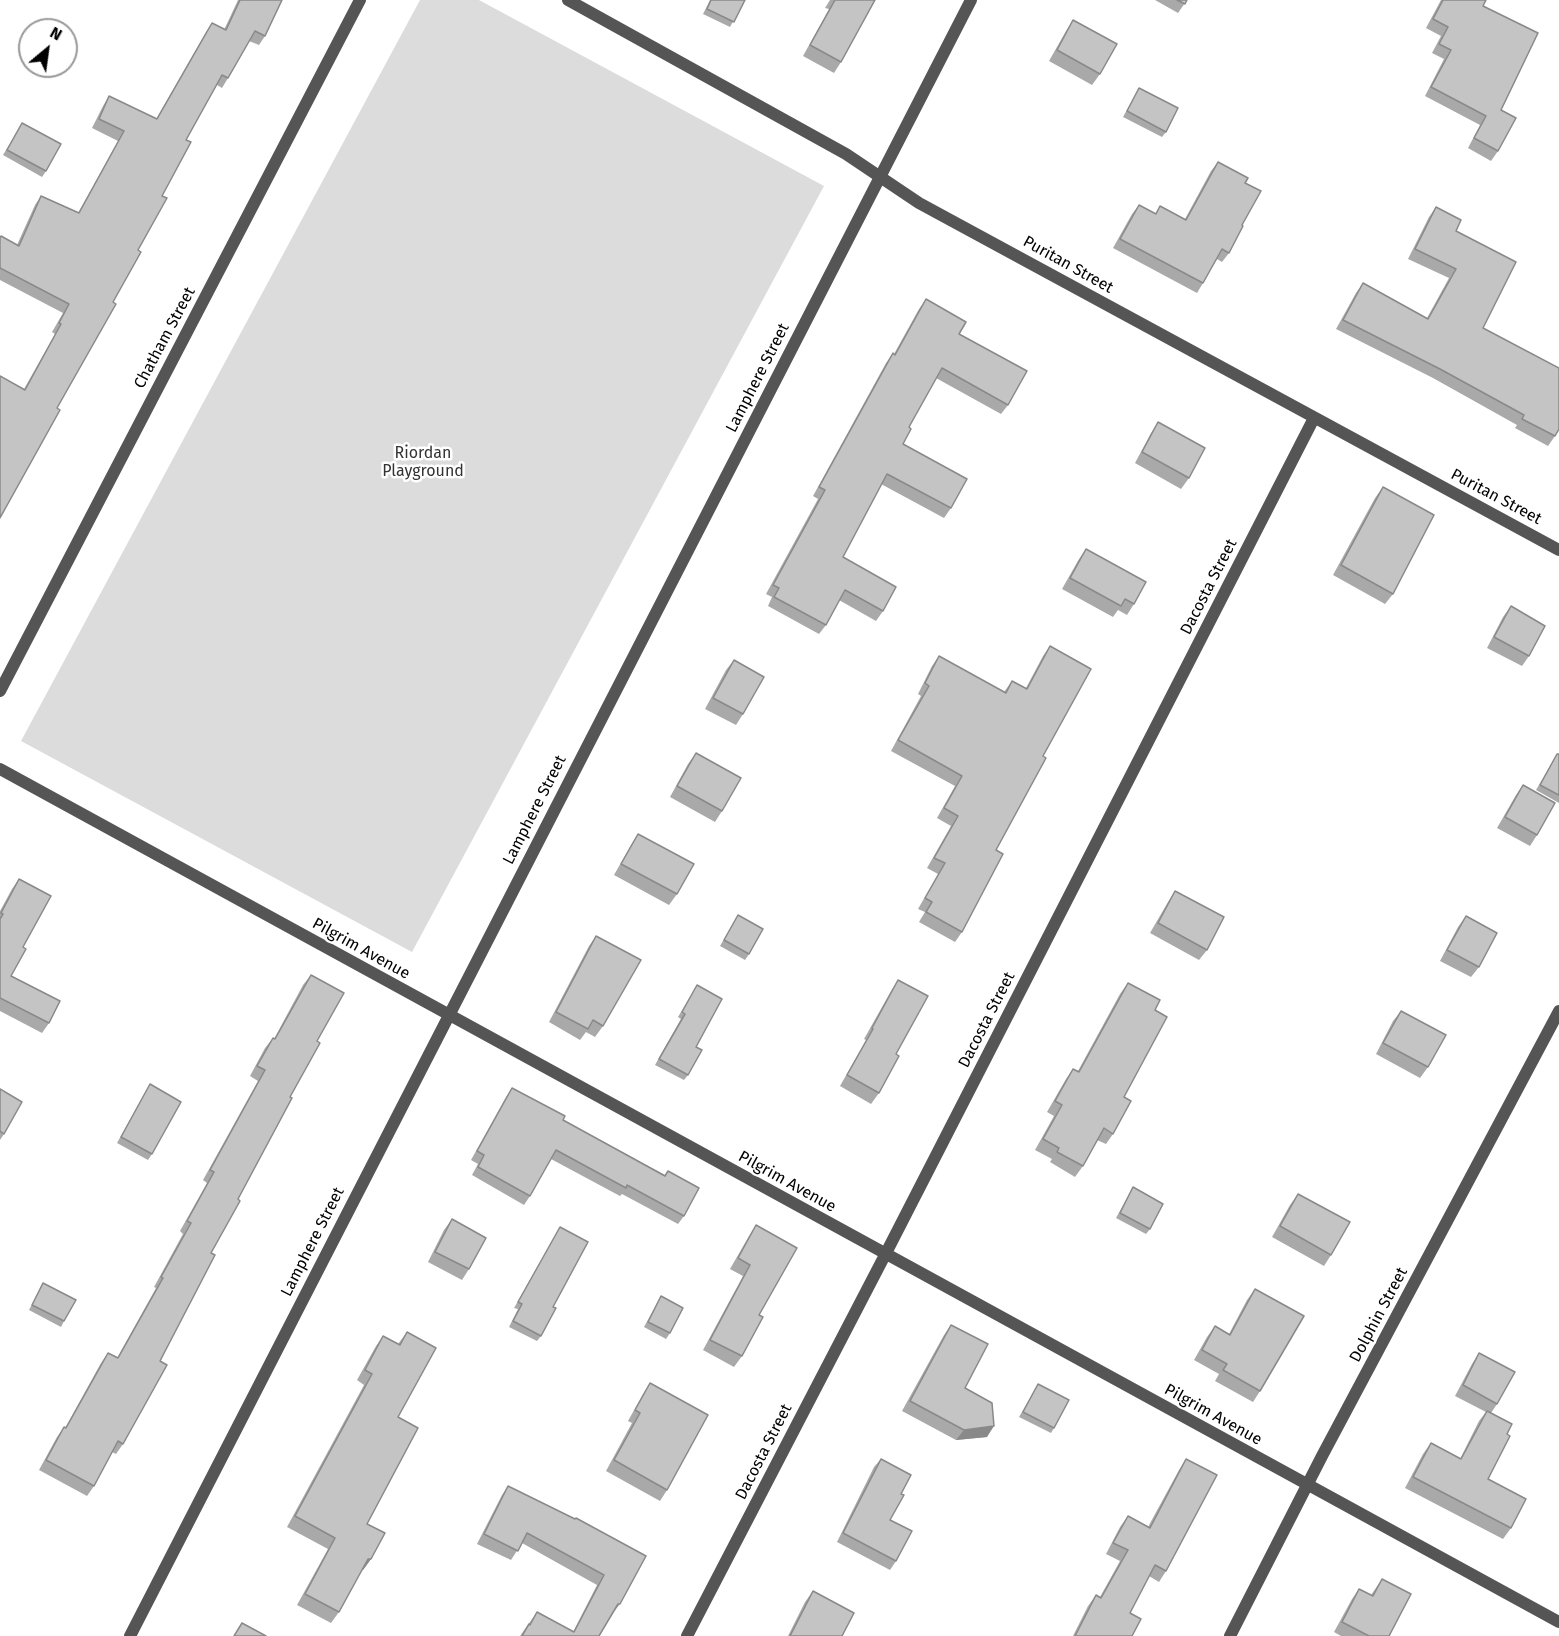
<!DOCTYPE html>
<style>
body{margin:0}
#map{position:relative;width:1559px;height:1636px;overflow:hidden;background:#fff;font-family:"Fira Sans",sans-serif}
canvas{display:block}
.north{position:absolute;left:18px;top:18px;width:60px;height:60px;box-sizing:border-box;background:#fff;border:2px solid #999;border-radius:50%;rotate:29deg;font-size:16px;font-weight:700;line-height:24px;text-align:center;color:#000}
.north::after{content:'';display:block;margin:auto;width:21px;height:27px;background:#000;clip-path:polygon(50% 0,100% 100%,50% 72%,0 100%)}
</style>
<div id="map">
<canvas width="1559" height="1636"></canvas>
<div class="north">N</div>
</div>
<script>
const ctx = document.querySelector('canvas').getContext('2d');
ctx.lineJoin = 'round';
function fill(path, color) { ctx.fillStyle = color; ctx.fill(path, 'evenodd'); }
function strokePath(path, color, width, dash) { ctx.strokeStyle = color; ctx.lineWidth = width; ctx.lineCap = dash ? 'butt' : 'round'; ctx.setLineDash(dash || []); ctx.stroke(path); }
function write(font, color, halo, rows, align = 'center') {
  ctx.font = font + ' "Fira Sans",sans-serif'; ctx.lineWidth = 5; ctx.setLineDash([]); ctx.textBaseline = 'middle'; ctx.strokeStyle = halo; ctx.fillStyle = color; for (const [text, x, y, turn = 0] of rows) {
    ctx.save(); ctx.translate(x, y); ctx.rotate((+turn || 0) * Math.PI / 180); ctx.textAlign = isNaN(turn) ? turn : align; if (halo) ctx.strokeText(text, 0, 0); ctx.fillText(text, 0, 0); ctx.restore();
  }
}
const green = new Path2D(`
 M420,0H479L824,186L412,952L21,741Z`);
const minor = new Path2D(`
 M568,0L846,154L919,203L1559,550
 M0,691L360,0
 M0,769L1559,1622
 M130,1636L971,0
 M687,1636L885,1255L1314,418
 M1230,1636L1322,1456L1559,1011`);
const wall = new Path2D(`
 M238,0H282L265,36L259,45L249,41L228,78L222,88L217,85L186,140L138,250L113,302L57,408L24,389L55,334L52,332L63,313L0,280V238L17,245L35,205L41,196L78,213L118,141L92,128L103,106L109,96L156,119L206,32L212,23L224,30Z
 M710,0H745L730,27L703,14Z
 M830,0H875L841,62L834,73L803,56L829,9L825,8Z
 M1155,0H1187L1178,13Z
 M1441,0H1486L1483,6L1501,110L1498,151L1491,161L1468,148L1480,125L1425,96L1444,59L1432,53L1441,36L1426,28Z
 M1073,20L1100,74L1092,85L1049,61L1066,31Z
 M1139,88L1166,132L1162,137L1123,117Z
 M22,123L46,171L42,177L3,155Z
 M1218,162L1245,183L1242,225L1229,253L1222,262L1217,259L1203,283L1197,293L1113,248L1132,214L1139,205L1155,214L1160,206L1185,219L1211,171Z
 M1436,207L1456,231L1483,328L1555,436L1548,446L1515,428L1517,425L1433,378L1336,329L1356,293L1363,283L1427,318L1449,278L1408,259L1429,217Z
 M926,299L959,334L1008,405L1001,414L936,378L909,427L903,444L951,508L944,518L881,484L843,557L883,611L876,621L839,600L826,625L819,634L768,606L772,597L766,594L818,499L813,496L886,363L893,353L894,354L919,309Z
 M1158,422L1189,478L1181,489L1135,463L1151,433Z
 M1383,487L1393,594L1385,604L1333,575L1375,498Z
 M1086,549L1134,604L1127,615L1118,610L1113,617L1062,589L1079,559Z
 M1511,606L1529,656L1522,666L1487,648L1503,617Z
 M1050,646L1043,756L996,850L962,932L955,942L919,922L925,912L918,909L938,874L927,868L951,826L937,818L955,786L891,751L921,696L918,694L932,666L939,656L1004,692L1012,681L1026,688L1043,656Z
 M734,660L743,714L736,725L705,709L726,670Z
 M696,753L722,811L715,822L670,797L688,764Z
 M1557,754H1559V803L1536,790Z
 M1523,785L1537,835L1530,846L1497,828L1516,795Z
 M638,834L677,894L669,905L614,875L631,845Z
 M19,879L23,947L11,976L49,1023L42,1033L0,1011V911L12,889Z
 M1175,891L1207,950L1199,960L1150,933L1168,902Z
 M738,915L749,954L745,960L720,946Z
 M1466,916L1479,967L1471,977L1440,961L1458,927Z
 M596,936L603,1026L595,1037L586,1032L580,1040L549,1022L589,946Z
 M311,975L317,1041L211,1253L160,1361L123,1444L116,1454L112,1452L94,1486L87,1496L39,1470L57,1437L64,1427L65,1428L101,1363L108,1353L117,1358L156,1288L154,1287L183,1234L180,1231L207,1183L203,1180L258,1081L250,1076L265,1048L273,1038L274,1039L303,985Z
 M898,980L896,1054L879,1093L871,1104L840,1086L866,1040L864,1039L891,991Z
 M1128,983L1155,1010L1124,1097L1113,1134L1106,1144L1097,1140L1083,1166L1075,1177L1050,1162L1052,1159L1035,1150L1054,1116L1047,1112L1066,1079L1073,1069L1078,1071L1120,994Z
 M697,985L688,1075L684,1080L655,1065L681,1019L678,1017Z
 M1401,1011L1428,1067L1420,1078L1376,1054L1393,1021Z
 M150,1084L152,1154L148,1160L117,1143Z
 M512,1088L563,1120L665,1175L668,1171L684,1216L678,1224L622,1194L620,1196L551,1159L530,1196L524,1205L472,1175L478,1164L471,1160L506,1097Z
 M0,1089L4,1134L0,1140Z
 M1133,1187L1150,1229L1146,1234L1116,1218Z
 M1298,1194L1331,1255L1324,1266L1272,1237L1290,1205Z
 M452,1219L469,1269L462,1280L428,1262L444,1230Z
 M756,1225L759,1315L742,1356L734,1367L703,1350L743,1276L730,1269L749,1236Z
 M560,1227L553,1307L541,1336L537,1341L509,1327L518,1309L514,1308Z
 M43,1283L64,1321L61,1327L29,1310Z
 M1255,1289L1260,1391L1253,1402L1215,1381L1219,1374L1194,1360L1207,1337L1215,1326L1229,1334L1247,1300Z
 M661,1296L670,1333L666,1339L644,1327Z
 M951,1325L965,1388L987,1437L956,1440L902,1411L944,1335Z
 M407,1332L398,1417L367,1524L371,1559L363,1570H362L339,1612L331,1623L297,1605L328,1549L287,1527L364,1385L357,1380L376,1346L383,1336L398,1344Z
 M1479,1353L1497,1404L1491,1413L1507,1434L1488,1479L1511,1528L1503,1539L1405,1488L1423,1454L1431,1443L1460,1459L1479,1421L1486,1412L1455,1396L1472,1364Z
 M650,1383L667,1490L660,1501L606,1471L632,1423L628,1421L643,1394Z
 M1038,1384L1054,1428L1051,1433L1019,1417Z
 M881,1459L896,1561L890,1570L837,1542L874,1467Z
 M1186,1459L1166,1571L1159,1582L1149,1576L1130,1613L1132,1636H1073L1088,1606L1096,1595L1100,1597L1120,1561L1106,1554L1120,1527L1128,1516L1148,1527L1179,1470Z
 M508,1486L575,1519L620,1604L612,1614L599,1636H520L537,1612L573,1632L597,1585L522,1543L511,1560L477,1544L502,1495Z
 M1382,1579L1389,1636H1341L1334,1632L1352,1599L1359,1589L1371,1595Z
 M813,1591L842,1636H788L805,1602Z`);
const shadedWall = new Path2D(`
 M994,1426L987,1437L956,1440L964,1430Z
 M368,1559H371L363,1570L361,1569Z`);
const building = new Path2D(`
 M240,0H282L265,36L255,31L228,78L222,75L186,140L191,142L162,196L167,198L138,250L141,252L113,302L116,304L57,408L60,410L0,518V376L25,390L61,324L59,323L69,304L0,268V238L1,236L19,246L41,196L79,213L124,131L99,119L109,96L157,119L212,23L226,30Z
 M711,0H745L734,22L707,9Z
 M835,0H875L841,62L810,45Z
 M1177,0H1187L1185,4Z
 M1443,0H1486L1483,6L1538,33L1501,110L1516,118L1498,151L1474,138L1486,116L1431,87L1451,50L1439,44L1448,27L1433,19Z
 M1073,20L1117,44L1100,74L1057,50Z
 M1139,88L1178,108L1166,132L1127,111Z
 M22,123L61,144L46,171L7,150Z
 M1218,162L1248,178L1245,183L1261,191L1242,225L1243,226L1229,253L1222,249L1203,283L1120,239L1139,205L1156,214L1160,206L1186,220Z
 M1436,207L1461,220L1456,231L1516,262L1483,328L1559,368V429L1555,436L1522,419L1524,415L1440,369L1343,320L1363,283L1428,319L1456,269L1415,249Z
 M926,299L966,322L959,334L1027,371L1008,405L942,368L909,427L911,429L903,444L967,479L951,508L887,474L843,557L896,587L883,611L845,590L826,625L774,597L779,588L773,585L825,490L819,487L893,353L895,355Z
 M1158,422L1205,448L1189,478L1142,452Z
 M1383,487L1434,515L1393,594L1341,565Z
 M1086,549L1146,582L1134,604L1125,599L1121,606L1070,578Z
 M1511,606L1545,626L1529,656L1494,637Z
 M1050,646L1091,669L1043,756L1046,758L996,850L1003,854L962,932L926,912L932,902L925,898L945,863L934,858L958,816L944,808L962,776L898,740L929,686L925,683L939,656L1006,693L1012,681L1027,689Z
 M734,660L764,677L743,714L713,698Z
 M696,753L741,778L722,811L677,786Z
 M1557,754H1559V795L1540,785Z
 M1523,785L1555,803L1537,835L1505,817Z
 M638,834L694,864L677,894L621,864Z
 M19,879L51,896L23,947L26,949L11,976L60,1001L49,1023L0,998V919L3,914L1,913Z
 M1175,891L1224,917L1207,950L1158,923Z
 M738,915L763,929L749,954L724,940Z
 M1466,916L1497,933L1479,967L1447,950Z
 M596,936L641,960L603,1026L593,1020L588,1029L556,1012Z
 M311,975L344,993L317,1041L320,1043L290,1097L292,1098L238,1199L240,1201L211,1253L215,1255L160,1361L167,1365L123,1444L118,1441L94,1486L46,1460L64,1427L66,1428L108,1353L118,1358L163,1278L161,1277L191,1223L187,1221L214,1172L210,1170L265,1070L257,1066L273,1038L275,1039Z
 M898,980L928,996L896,1054L899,1056L879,1093L847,1075L873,1029L872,1028Z
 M1128,983L1160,1000L1155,1010L1167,1017L1124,1097L1131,1101L1113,1134L1104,1128L1083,1166L1057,1152L1059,1148L1043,1139L1062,1105L1055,1101L1073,1069L1079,1072Z
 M697,985L722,999L696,1047L702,1050L688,1075L659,1059L685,1014L682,1012Z
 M1401,1011L1446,1035L1428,1067L1383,1043Z
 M150,1084L181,1102L152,1154L121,1137Z
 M512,1088L565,1116L563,1120L665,1176L668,1171L699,1188L684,1216L627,1185L626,1188L556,1150L530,1196L478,1167L484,1155L477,1151Z
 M0,1089L22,1102L4,1134L0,1131Z
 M1133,1187L1163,1204L1150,1229L1120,1213Z
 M1298,1194L1350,1222L1331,1255L1280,1226Z
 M452,1219L486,1238L469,1269L435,1252Z
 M756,1225L797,1248L759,1315L763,1317L742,1356L710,1340L750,1265L738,1258Z
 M560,1227L588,1242L553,1307L556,1308L541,1336L513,1321L522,1304L518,1302Z
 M43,1283L76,1300L64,1321L32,1305Z
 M1255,1289L1304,1316L1260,1391L1223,1370L1227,1364L1202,1350L1215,1326L1230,1335Z
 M661,1296L683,1308L670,1333L648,1322Z
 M951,1325L988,1344L965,1388L992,1403L994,1426L964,1430L910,1401Z
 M407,1332L436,1348L398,1417L418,1428L367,1524L385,1533L371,1559H368L339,1612L305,1594L335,1538L295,1516L372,1374L365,1370L383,1336L400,1345Z
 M1479,1353L1515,1372L1497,1404L1463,1385Z
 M650,1383L708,1415L667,1490L614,1460L640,1413L635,1410Z
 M1038,1384L1069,1400L1054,1428L1023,1412Z
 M1487,1411L1512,1424L1507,1434L1510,1436L1488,1479L1526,1499L1511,1528L1413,1477L1431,1443L1461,1459Z
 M881,1459L911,1475L901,1494L904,1495L890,1520L912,1531L896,1561L843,1533Z
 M1186,1459L1217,1475L1166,1571L1155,1565L1130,1613L1141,1619L1132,1636H1075L1096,1595L1101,1598L1128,1550L1113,1543L1128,1516L1150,1528Z
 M508,1486L575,1519L576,1518L646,1556L620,1604H618L599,1636H522L529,1624L530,1625L537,1612L574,1632L604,1575L527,1533L518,1551L484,1534Z
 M1382,1579L1411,1594L1389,1636H1369L1342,1622L1359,1589L1373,1596Z
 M813,1591L854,1613L842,1636H790Z
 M242,1623L266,1636H234Z`);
const streetNames = [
 ["Puritan Street",1068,265,29],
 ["Chatham Street",165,338,-62],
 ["Lamphere Street",758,378,-63],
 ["Puritan Street",1496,497,28],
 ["Dacosta Street",1209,587,-63],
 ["Lamphere Street",535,810,-63],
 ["Pilgrim Avenue",361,949,29],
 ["Dacosta Street",987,1020,-63],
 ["Pilgrim Avenue",787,1182,29],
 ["Lamphere Street",313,1242,-63],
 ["Dolphin Street",1379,1315,-62],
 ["Pilgrim Avenue",1213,1415,29],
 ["Dacosta Street",764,1452,-63]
];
const parkNames = [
 ["Riordan",423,454],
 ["Playground",423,472]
];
fill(green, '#dcdcdc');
strokePath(minor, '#555', 12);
fill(wall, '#a9a9a9');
fill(shadedWall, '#898989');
fill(building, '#c4c4c4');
strokePath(building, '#898989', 1.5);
write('16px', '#000', '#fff', streetNames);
write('16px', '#333', '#fff', parkNames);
</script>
